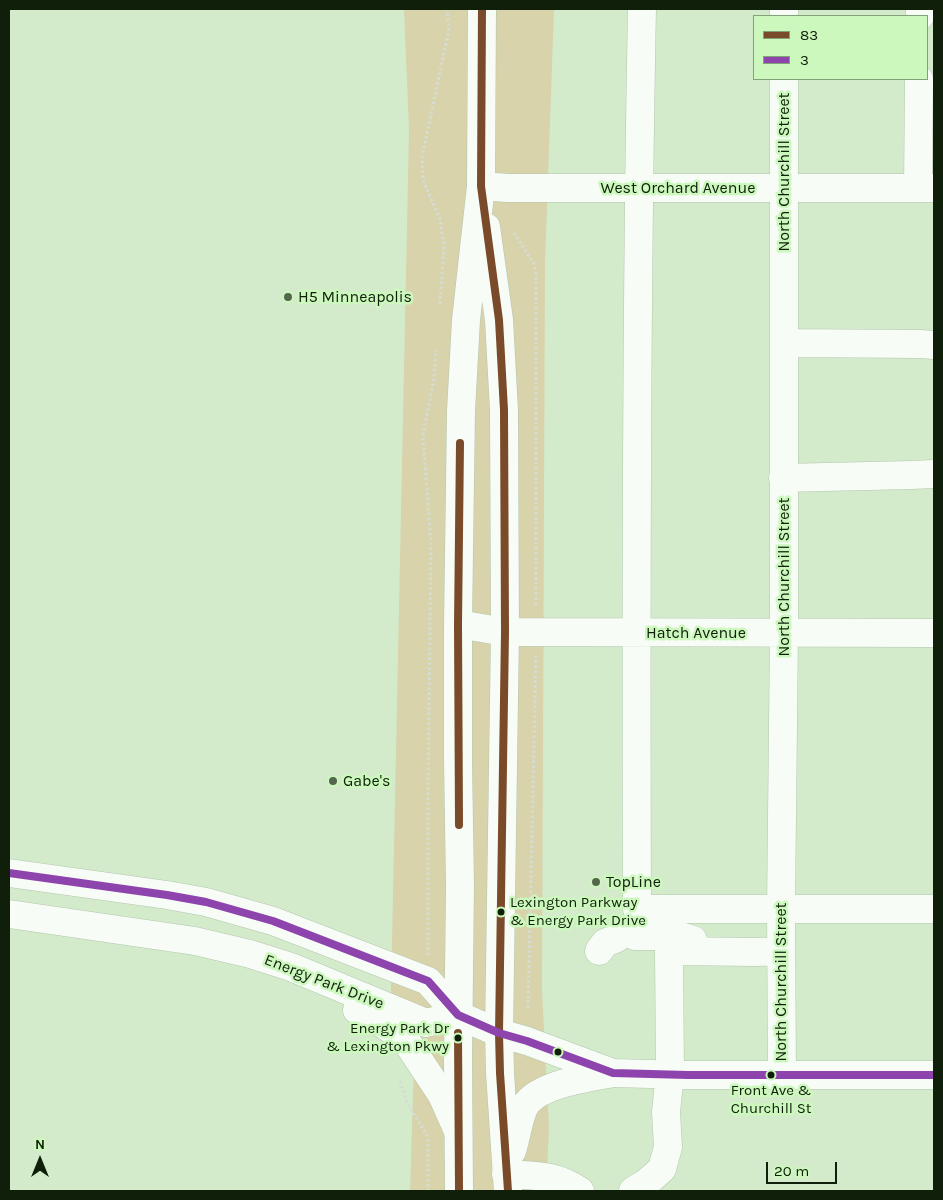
<!DOCTYPE html>
<style>
body{margin:0}
#map{position:relative;width:943px;height:1200px;overflow:hidden;background:#d3ebcb;font-family:Karla,sans-serif}
canvas{display:block}
.frame{position:absolute;inset:0;border:10px solid #101f0a;pointer-events:none}
.legend{position:absolute;left:753px;top:15px;width:175px;height:65px;box-sizing:border-box;background:#ccf8be;border:1px solid #81a176;margin:0;padding:6px 9px;list-style:none;font-size:15px;color:#101f0a}
.legend li{display:flex;align-items:center;gap:10px;height:25px}
.legend b{width:25px;border:1px solid #81a176}
.north{position:absolute;left:15px;top:1135px;width:50px;height:50px;-webkit-text-stroke:4px #ccf8be;paint-order:stroke;rotate:0deg;font-size:14px;font-weight:700;line-height:20px;text-align:center;color:#101f0a}
.north::after{content:'';display:block;margin:auto;width:18px;height:22px;background:#101f0a;clip-path:polygon(50% 0,100% 100%,50% 72%,0 100%)}
.scale{position:absolute;left:766px;top:1162px;width:71px;height:22px;box-sizing:border-box;border:2px solid #101f0a;border-top:0;padding-left:6px;font-size:15px;line-height:18px;white-space:nowrap;color:#101f0a;-webkit-text-stroke:4px #ccf8be;paint-order:stroke}
</style>
<div id="map">
<canvas width="943" height="1200"></canvas>
<div class="frame"></div>
<ul class="legend">
<li><b style="height:6px;background:#7a4b2a"></b>83</li>
<li><b style="height:6px;background:#8e44ad"></b>3</li>
</ul>
<div class="north">N</div>
<div class="scale">20 m</div>
</div>
<script>
const ctx = document.querySelector('canvas').getContext('2d');
ctx.lineJoin = 'round';
function fill(path, color) { ctx.fillStyle = color; ctx.fill(path, 'evenodd'); }
function strokePath(path, color, width, dash) { ctx.strokeStyle = color; ctx.lineWidth = width; ctx.lineCap = dash ? 'butt' : 'round'; ctx.setLineDash(dash || []); ctx.stroke(path); }
function write(font, color, halo, rows, align = 'center') {
  ctx.font = font + ' Karla,sans-serif'; ctx.lineWidth = 5; ctx.setLineDash([]); ctx.textBaseline = 'middle'; ctx.strokeStyle = halo; ctx.fillStyle = color; for (const [text, x, y, turn = 0] of rows) {
    ctx.save(); ctx.translate(x, y); ctx.rotate((+turn || 0) * Math.PI / 180); ctx.textAlign = isNaN(turn) ? turn : align; if (halo) ctx.strokeText(text, 0, 0); ctx.fillText(text, 0, 0); ctx.restore();
  }
}
const green = new Path2D(`
 M404,9H554L545,263L542,990L549,1128L546,1191H410L414,1062L390,1037L409,130Z`);
const path = new Path2D(`
 M514,233L534,264L536,277V606
 M440,304L444,245L440,219L423,180L422,157L449,29L447,9
 M428,955V801L431,543L423,435L434,379L436,350
 M528,1008L536,656
 M400,1081L407,1103L428,1137V1191`);
const minor = new Path2D(`
 M642,9C636,309 636,609 637,909H934
 M784,16V9
 M920,16V9
 M481,186L508,188H934
 M918,188L919,79
 M784,343L920,344L934,345
 M783,478L911,475L934,474
 M458,624L505,632L934,633
 M9,873L167,895L206,902L273,921L428,981L458,1015L499,1033L527,1041L613,1073L688,1075H934
 M9,914L195,941L250,954L291,967L426,1023L458,1015
 M635,936H680L693,940
 M599,951L605,943L617,938
 M357,1010L383,1024L405,1039L442,1095L458,1131
 M782,1075L781,909L784,633V79
 M506,1174C535,1176 555,1174 580,1191
 M633,1191L646,1183L662,1169L668,1147L666,1112L670,1074L669,951L756,952L781,951`);
const major = new Path2D(`
 M486,227L499,320L504,410L505,632L499,1033L500,1073L508,1191
 M512,1151C516,1138 518,1123 523,1110C533,1084 589,1078 613,1073
 M459,1191L458,1058L460,886L458,761V624L461,411L466,320L481,186L482,9`);
const bus1 = new Path2D(`
 M482,9L481,186L499,320L504,410L505,632L499,1033L500,1073L508,1191
 M459,825L458,624L460,443
 M458,1033L459,1191`);
const bus2 = new Path2D(`
 M9,873L167,895L206,902L273,921L428,981L458,1015L499,1033L527,1041L613,1073L688,1075H934`);
const markers = [
 [288,297,5,"#54664e"],
 [333,781,5,"#54664e"],
 [596,882,5,"#54664e"],
 [501,912,4.5,"#101f0a"],
 [458,1038,4.5,"#101f0a"],
 [558,1052,4.5,"#101f0a"],
 [771,1075,4.5,"#101f0a"]
];
const busNames = [
 ["Lexington Parkway",510,903],
 ["& Energy Park Drive",510,921],
 ["Energy Park Dr",449,1029,"right"],
 ["& Lexington Pkwy",449,1047,"right"],
 ["Front Ave &",771,1091,"center"],
 ["Churchill St",771,1109,"center"]
];
const streetNames = [
 ["North Churchill Street",784,172,-90],
 ["West Orchard Avenue",678,188],
 ["North Churchill Street",784,577,-90],
 ["Hatch Avenue",696,633],
 ["Energy Park Drive",324,982,21],
 ["North Churchill Street",781,982,-90]
];
const poiNames = [
 ["H5 Minneapolis",298,297],
 ["Gabe's",343,781],
 ["TopLine",606,882]
];
fill(green, '#d8d3ab');
strokePath(minor, '#b3c6ad', 29);
strokePath(major, '#b3c6ad', 29);
strokePath(path, '#d5ddd2', 3, [2.5, 2.5]);
strokePath(minor, '#f8fcf7', 28);
strokePath(major, '#f8fcf7', 28);
strokePath(bus1, '#7a4b2a', 8);
strokePath(bus2, '#8e44ad', 8);
for (const [x, y, r, color] of markers) { const dot = new Path2D(); dot.arc(x, y, r, 0, 2 * Math.PI); ctx.fillStyle = color; ctx.fill(dot); strokePath(dot, '#ccf8be', 2); }
write('15px', '#101f0a', '#ccf8be', busNames, 'left');
write('16px', '#101f0a', '#ccf8be', streetNames);
write('16px', '#101f0a', '#ccf8be', poiNames, 'left');
</script>
